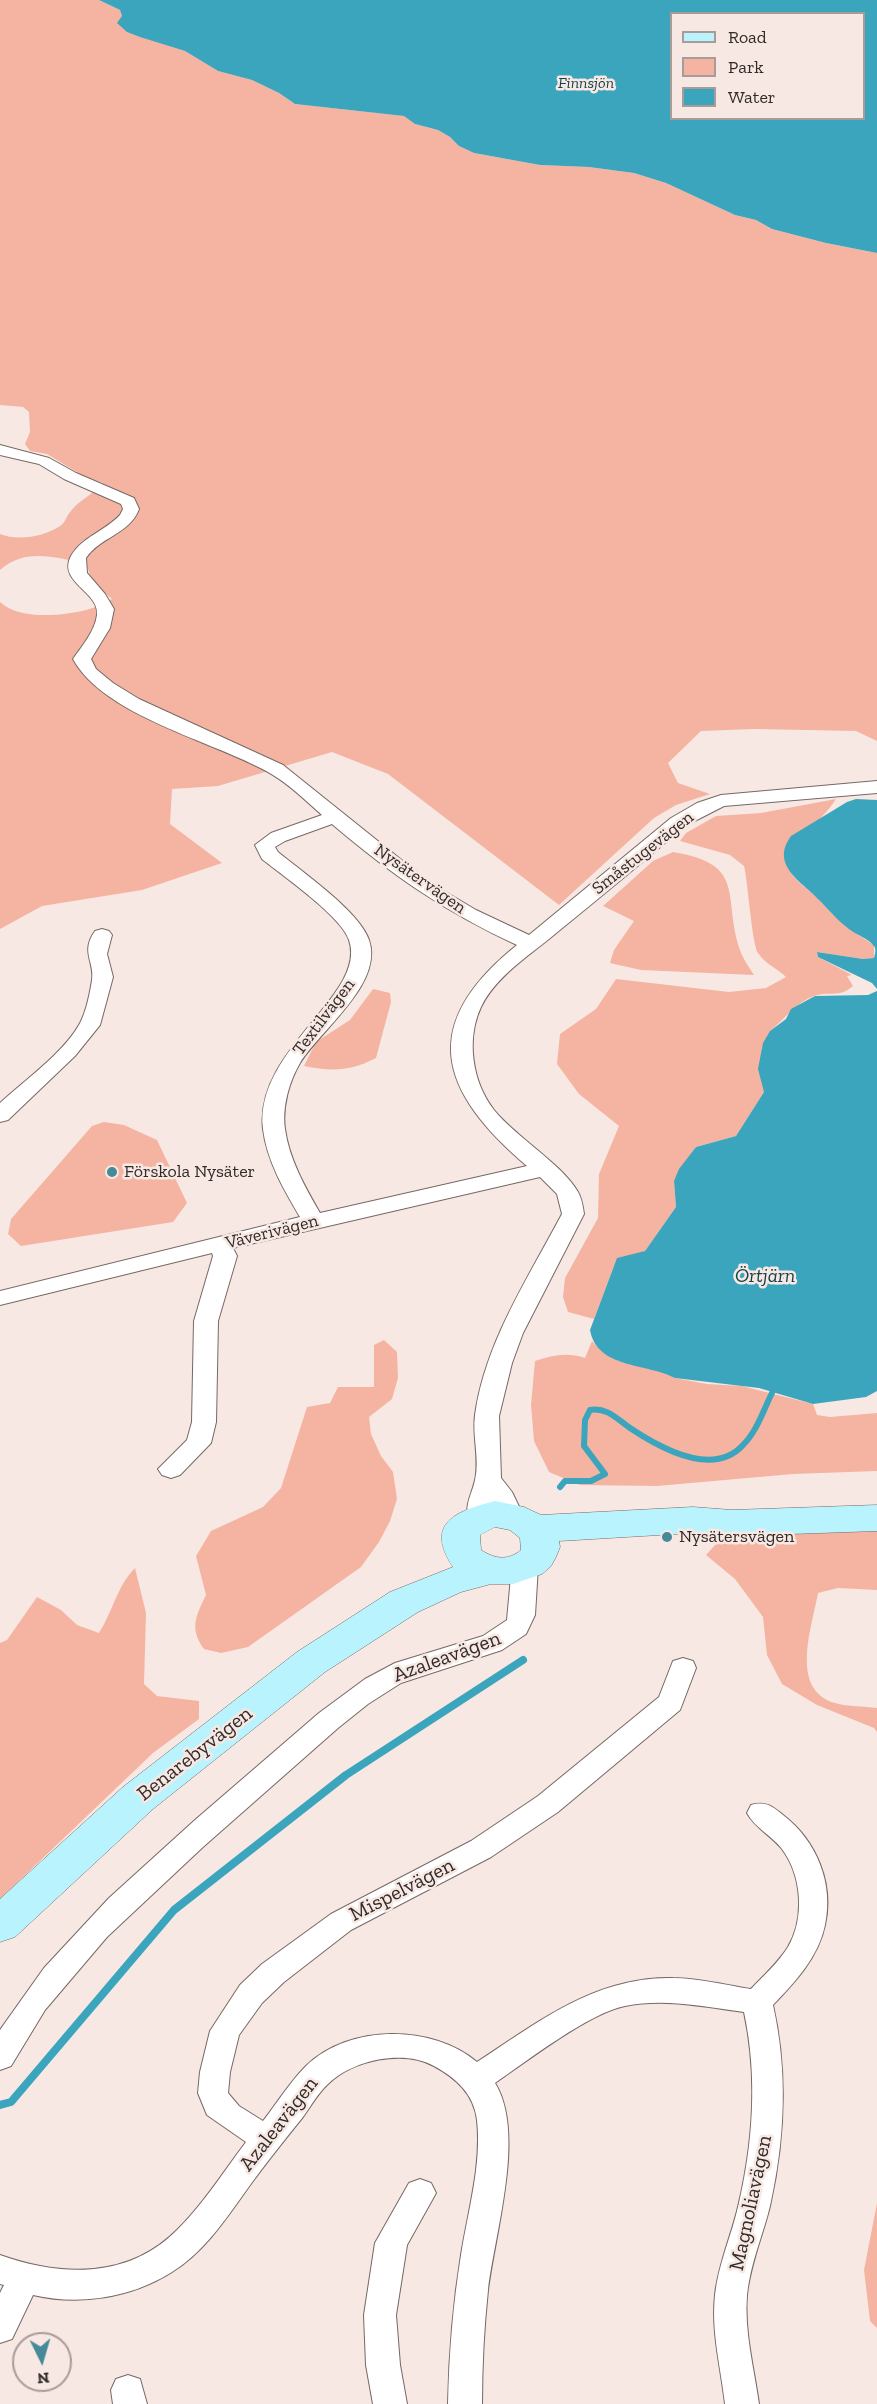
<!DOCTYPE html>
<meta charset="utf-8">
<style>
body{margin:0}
#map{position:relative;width:877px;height:2404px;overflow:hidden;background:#f8e8e3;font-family:"Zilla Slab",serif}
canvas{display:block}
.legend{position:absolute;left:670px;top:12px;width:195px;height:108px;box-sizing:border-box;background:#f8e8e3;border:2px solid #a89c99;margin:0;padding:8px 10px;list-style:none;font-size:18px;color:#312b29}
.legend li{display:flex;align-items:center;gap:12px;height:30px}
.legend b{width:30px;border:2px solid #a89c99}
.north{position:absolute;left:12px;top:2332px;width:60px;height:60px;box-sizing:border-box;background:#f8e8e3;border:2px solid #a89c99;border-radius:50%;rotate:175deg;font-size:16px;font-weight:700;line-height:24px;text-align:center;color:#312b29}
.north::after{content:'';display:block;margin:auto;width:21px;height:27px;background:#468999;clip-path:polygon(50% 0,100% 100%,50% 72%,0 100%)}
</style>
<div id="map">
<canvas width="877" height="2404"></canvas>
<ul class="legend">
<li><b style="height:8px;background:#b8f3fe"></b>Road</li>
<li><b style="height:16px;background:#f5b4a2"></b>Park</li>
<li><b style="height:16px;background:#3aa5bc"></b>Water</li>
</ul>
<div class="north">N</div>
</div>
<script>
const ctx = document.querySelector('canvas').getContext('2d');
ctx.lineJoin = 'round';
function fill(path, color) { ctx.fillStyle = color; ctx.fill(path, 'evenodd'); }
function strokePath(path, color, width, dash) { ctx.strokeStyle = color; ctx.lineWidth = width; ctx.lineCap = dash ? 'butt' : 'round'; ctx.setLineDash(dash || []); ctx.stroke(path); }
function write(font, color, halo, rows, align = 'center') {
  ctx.font = font + ' "Zilla Slab",serif'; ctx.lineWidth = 5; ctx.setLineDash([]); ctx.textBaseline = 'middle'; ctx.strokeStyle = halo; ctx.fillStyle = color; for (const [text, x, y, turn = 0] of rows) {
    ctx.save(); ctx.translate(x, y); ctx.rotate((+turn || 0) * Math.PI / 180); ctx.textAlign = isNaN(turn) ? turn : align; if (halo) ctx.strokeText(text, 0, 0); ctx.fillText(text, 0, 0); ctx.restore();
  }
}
const green = new Path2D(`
 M0,0H99L120,10L127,32L185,51L218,71L252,80L279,93L295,104L405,116L415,124L438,130L450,137L459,146L474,153L540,165L589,167L634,173L666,183L735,215L756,220L772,229L826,243L877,253V741L856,731L755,729L701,731L668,763L678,783L710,794L676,805L654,818L559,905L388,774L332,752L218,786L172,789L170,824L222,863L142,890L42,906L0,929V602C19,620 62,616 86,610C95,608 104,603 112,599C99,588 90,580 86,563C55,558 26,547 0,570V534C17,541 44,537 60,526C66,522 66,516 71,511C79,500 94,494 103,483L85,477L47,454L30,451L25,444L30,432L29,412L23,407L0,405Z
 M836,799C828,811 819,821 807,829C800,833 792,834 788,841C785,845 786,850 786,854C786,879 806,885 820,901C836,919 853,932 874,945V958L863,959L817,952L818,957L852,975L847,976L853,986C838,999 830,990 814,996C795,1003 785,1019 770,1031L764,1092L736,1136L696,1147L674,1181L676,1207L645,1251L614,1266L594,1319L568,1312L563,1297L565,1278L598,1218L599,1174L619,1126L579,1094L557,1064L560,1034L596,1009L616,979L729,992L766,988L786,977C778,969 764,963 758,953C752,945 748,882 744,866L730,855L680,841L686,833L716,816L761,813Z
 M673,852C748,864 722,897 740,950C743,959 749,967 754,975L641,970L610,963L614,950L634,921L603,906L653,861Z
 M373,989L390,993L391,1002L376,1058C351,1071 332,1072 304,1066L316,1042L350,1020Z
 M104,1122L124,1125L157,1140L187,1203L173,1222L21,1246L8,1234L11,1219L92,1126Z
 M384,1340L397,1352L398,1378L392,1399L369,1417L371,1434L381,1456L393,1472L397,1499L390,1521L379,1542L361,1567L248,1647L221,1653L204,1649C189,1628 196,1616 206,1595L196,1556L211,1531L263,1507L281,1488L307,1407L330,1403L338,1387H374V1345Z
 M592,1341C617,1371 644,1361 675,1378L707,1384L742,1386L813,1404L817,1415L830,1417L877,1413V1471L793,1474L657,1486L580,1485L549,1472L534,1441L531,1405L535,1361C552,1355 568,1352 585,1358Z
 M877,1525V1590L838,1588L818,1593C812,1627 789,1690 835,1703C848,1707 864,1706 877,1708V1732L874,1728L817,1705L782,1684L767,1655L763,1617L735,1579L706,1555L723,1536Z
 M135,1568L146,1613L144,1684L157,1696L199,1701V1719L153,1753L0,1899V1643L7,1640L37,1597L61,1610L77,1625L99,1633C113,1611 117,1586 135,1568Z
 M877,2203V2328L870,2321L864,2270Z`);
const water = new Path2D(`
 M99,0H877V253L826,243L772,229L756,220L735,215L666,183L634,173L589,167L540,165L474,153L459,146L450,137L438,130L415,124L404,116L295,104L279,93L252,80L218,71L185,51L140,37L127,32L117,23L122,16L120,10ZM672,14H864V118H672Z
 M856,799L877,800V989L872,983L818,957L817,952L863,959L874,958C875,954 877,948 873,945C868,938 856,935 849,929C838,921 829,910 819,900C804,883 769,866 791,836L847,802Z
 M877,991V1391L866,1397L813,1404L759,1388L675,1378C647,1363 597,1369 590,1330L617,1258L645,1251L676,1207L674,1181L679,1169L696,1147L736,1136L764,1092L758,1069L763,1043L770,1031L786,1019L791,1009L815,996L868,995Z`);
const streamFar1 = new Path2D(`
 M560,1487L565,1481H591L605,1474L584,1446L585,1420L590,1410C607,1407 617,1419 630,1428C660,1448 713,1478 743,1445C757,1431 763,1411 772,1393`);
const stream = new Path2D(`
 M0,2105L11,2102L174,1910L346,1775L523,1660`);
const street = new Path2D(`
 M0,445L49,458L76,473L134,498L139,509C130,534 100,537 86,558L87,573L105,594L114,609L110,628L91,659L96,669L113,683L139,699L283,765L429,882L476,910L529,935L671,818L697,803L721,795L877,781V793L724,806L685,826C642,863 599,898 555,934C530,955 496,976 481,1007C466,1039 472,1082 494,1110C517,1138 562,1164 578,1192C582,1199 583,1207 584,1214L523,1333L512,1363L499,1416L501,1478L512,1492L523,1515L519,1521L510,1524L501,1521L494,1507L493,1517L489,1523L480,1526L471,1523C462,1508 472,1495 475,1480C480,1459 472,1436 475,1415C485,1343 528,1278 562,1214L557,1194L540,1177L233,1248L237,1256L218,1321L216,1422L211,1443L180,1475L171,1478L162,1475L158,1469L187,1440L192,1422L194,1321L213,1256L212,1253L0,1305V1291L300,1217C284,1190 267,1161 263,1129C254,1049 368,995 349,940C341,916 283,876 262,859L255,845L271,833L322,815C305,800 288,783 268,772C213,741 104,716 73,659C82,646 95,631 97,615C100,592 57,582 71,556C82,537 105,531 120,515L123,509L121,504L64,479L39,464L0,455ZM332,824C392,875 445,912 517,945C417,1025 439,1091 527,1166L320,1213C305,1187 289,1159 285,1129C282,1107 289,1082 300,1063C320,1030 384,984 369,940C359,911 302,872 278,852L275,847L285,841Z
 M102,929L109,931L112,935L107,954L113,977L100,1025L75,1056L8,1120L0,1122V1103C24,1081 63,1053 79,1025C86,1013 90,993 92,980C95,962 80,952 95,931Z
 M525,1557L534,1560L538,1566L535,1615L526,1634L502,1650L401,1683L368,1704L338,1728L203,1847L107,1937L45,2010L11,2066L0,2070V2030L44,1968L109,1898L195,1820L319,1713L365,1679L395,1663L483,1636L507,1620L512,1566L516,1560Z
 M683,1658L693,1661L696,1668L680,1710L558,1812L491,1857L351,1930L284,1982L262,2003L239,2035L230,2072L228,2093L239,2106L263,2121C277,2103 290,2082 306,2066C349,2024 432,2024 477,2062C538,2022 596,1976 673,1978C698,1978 725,1985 751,1989C763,1976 778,1963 788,1947C805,1918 802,1876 782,1849C772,1836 755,1828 747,1813L751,1805C766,1801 772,1806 783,1815C817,1841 834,1884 825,1925C818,1958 795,1982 773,2005C788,2072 785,2139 770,2206C763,2235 750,2264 747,2295C744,2331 754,2368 759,2404H725C721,2368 711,2332 715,2295C718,2265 731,2237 738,2207C753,2144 758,2077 744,2012C705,2007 665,1998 625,2006C589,2013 527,2061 495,2083C526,2133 495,2232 488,2290C484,2328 482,2366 482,2404H448C449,2354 453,2304 461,2255C468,2211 482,2164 477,2120C474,2094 456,2078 434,2066C403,2049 353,2060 328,2084C318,2093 311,2106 303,2117C286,2138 269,2159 253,2181C229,2214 207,2250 172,2272C131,2298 79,2306 33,2295L12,2339L0,2343V2293L4,2285L0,2284V2255C62,2277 129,2279 178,2229C204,2203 224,2171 246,2142L207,2115L198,2093L200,2072L210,2031L240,1985L262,1964L331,1914L471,1841L538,1796L659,1697L673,1661Z
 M420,2179L431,2183L436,2193L407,2245L396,2315L400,2365L407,2404H373L366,2365L364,2315L375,2243L409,2183Z
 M128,2375L140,2379L147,2404H113L111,2390L116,2379Z`);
const secondary = new Path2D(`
 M495,1501L524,1507L541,1515L693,1507L732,1510L877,1505V1531L732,1536L693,1533L559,1541L560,1547L556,1557L551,1566L542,1574L513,1584H491L461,1592L418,1612L325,1672L153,1809L15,1937L0,1942V1899L123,1787L297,1652L390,1592L453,1567C424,1523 456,1511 495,1501ZM495,1527L510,1530L520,1538L521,1550C508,1561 495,1559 481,1550L480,1535Z`);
const markers = [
 [112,1172,6,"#468999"],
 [667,1537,6,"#468999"]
];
const farWaternames = [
 ["Finnsjön",586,83]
];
const streetNames = [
 ["Småstugevägen",643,853,-38],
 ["Nysätervägen",420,879,35],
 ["Textilvägen",324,1017,-53],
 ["Väverivägen",272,1232,-14]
];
const poiNames = [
 ["Förskola Nysäter",124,1172],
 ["Nysätersvägen",679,1537]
];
const waterNames = [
 ["Örtjärn",765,1276]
];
const nearStreetnames = [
 ["Azaleavägen",447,1657,-20],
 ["Benarebyvägen",195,1754,-38],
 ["Mispelvägen",402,1890,-27],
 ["Azaleavägen",279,2124,-52],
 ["Magnoliavägen",751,2203,-78]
];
fill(green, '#f5b4a2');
fill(water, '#3aa5bc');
strokePath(streamFar1, '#3aa5bc', 6);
strokePath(stream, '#3aa5bc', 8);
strokePath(street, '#766864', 2);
strokePath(secondary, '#766864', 1);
fill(street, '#fff');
fill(secondary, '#b8f3fe');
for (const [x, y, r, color] of markers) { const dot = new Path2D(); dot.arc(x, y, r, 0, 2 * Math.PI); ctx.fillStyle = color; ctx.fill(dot); strokePath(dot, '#f8e8e3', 2); }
write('italic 16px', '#13424c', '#f8e8e3', farWaternames);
write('18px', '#312b29', '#f8e8e3', streetNames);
write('18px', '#312b29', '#f8e8e3', poiNames, 'left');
write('italic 20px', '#13424c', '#f8e8e3', waterNames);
write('21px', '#312b29', '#f8e8e3', nearStreetnames);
</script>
